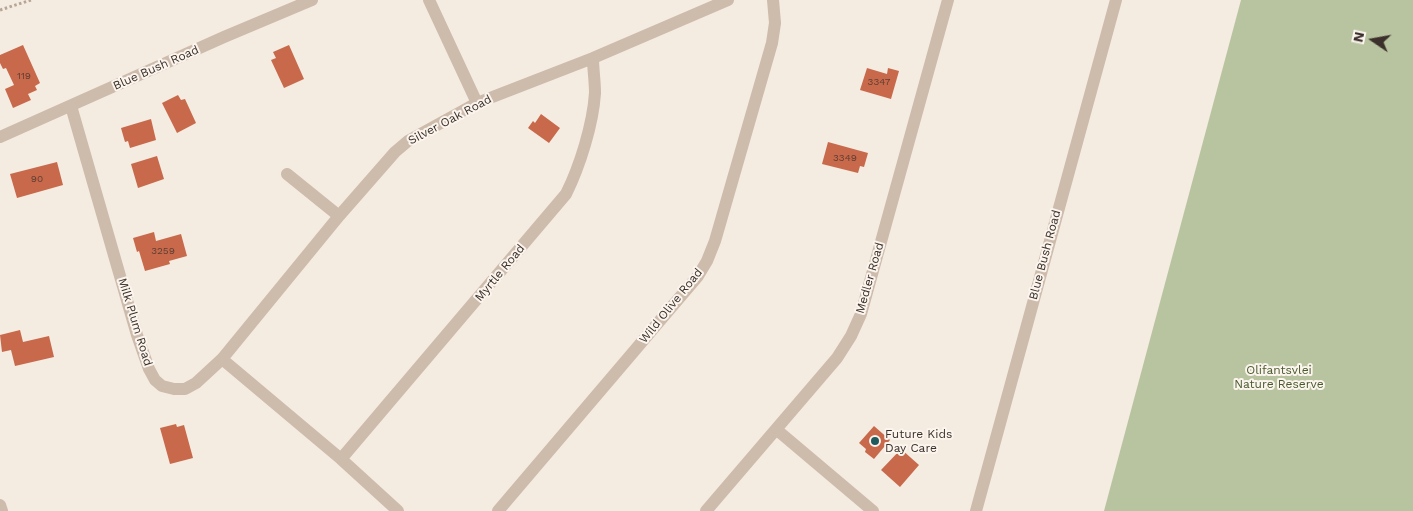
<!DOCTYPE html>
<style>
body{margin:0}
#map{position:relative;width:1413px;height:511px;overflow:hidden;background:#f4ebe1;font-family:"Work Sans",sans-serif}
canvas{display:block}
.north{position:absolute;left:1348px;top:15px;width:50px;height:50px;-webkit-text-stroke:4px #fbf5ee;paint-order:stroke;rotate:282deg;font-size:14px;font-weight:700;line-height:20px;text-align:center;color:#3b302b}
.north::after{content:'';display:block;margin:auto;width:18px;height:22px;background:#3b302b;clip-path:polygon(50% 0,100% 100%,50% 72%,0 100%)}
</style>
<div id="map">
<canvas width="1413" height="511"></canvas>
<div class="north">N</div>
</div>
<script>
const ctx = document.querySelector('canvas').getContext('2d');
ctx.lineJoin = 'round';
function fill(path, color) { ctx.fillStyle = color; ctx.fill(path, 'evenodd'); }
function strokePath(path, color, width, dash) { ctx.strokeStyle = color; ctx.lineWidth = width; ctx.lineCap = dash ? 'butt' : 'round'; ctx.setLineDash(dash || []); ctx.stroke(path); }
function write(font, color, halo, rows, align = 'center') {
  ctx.font = font + ' "Work Sans",sans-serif'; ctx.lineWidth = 4; ctx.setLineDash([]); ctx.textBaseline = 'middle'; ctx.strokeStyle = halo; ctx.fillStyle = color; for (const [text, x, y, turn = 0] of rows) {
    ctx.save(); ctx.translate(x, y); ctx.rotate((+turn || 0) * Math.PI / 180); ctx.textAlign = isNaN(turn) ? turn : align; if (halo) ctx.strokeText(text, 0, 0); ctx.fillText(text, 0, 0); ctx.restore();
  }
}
const green = new Path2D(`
 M1241,0H1413V511H1104Z`);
const building = new Path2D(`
 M23,45L40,83L35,86L37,90L28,94L31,100L13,108L5,89L14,85L6,68L3,69L0,63V55Z
 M289,45L304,79L284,88L271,60L276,58L273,52Z
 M867,68L887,74L888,68L899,71L891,99L860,90Z
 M178,95L181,100L185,99L196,123L177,133L162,103Z
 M541,114L560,128L549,143L528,128L533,121L535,123Z
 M151,119L156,140L130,148L128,141L125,142L121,128Z
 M828,142L868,153L864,167L860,166L858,173L822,164Z
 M157,156L164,179L138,188L131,164Z
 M57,162L63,185L17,198L10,174Z
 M154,232L156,241L181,234L187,256L169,261L170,264L145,271L139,251L137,252L133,238Z
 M20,330L23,342L49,336L54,357L15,366L11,350L2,352L0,335Z
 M176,424L177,427L184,425L193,458L170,464L160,428Z
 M874,426L890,440L874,459L865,452L866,449L859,443Z
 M901,449L919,465L900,487L881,470Z`);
const path = new Path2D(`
 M0,10L31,0`);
const street = new Path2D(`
 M429,0L477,103
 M71,106L137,335L149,369L155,380L162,386L174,389H185L196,383L222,359L339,216L395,152L408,141L477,103L593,58L728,0
 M0,137L224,37L312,0
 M287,174L339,216
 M222,359L341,459L398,511
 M777,430L873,511
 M341,459L566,194C580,166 593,124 595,93C595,81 593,69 593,58
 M0,505L2,511
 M498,511L698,276L707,261L715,241L772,43L775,23L773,0
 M706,511L837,358L851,336L861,314L948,0
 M976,511L1116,0`);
const markers = [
 [875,441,5,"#1f5a5e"]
];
const numberNames = [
 ["119",24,76],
 ["3347",879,82],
 ["3349",845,158],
 ["90",37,179],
 ["3259",163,251]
];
const streetNames = [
 ["Blue Bush Road",156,68,-24],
 ["Silver Oak Road",450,120,-28],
 ["Blue Bush Road",1045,255,-75],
 ["Myrtle Road",500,273,-50],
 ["Medler Road",870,278,-74],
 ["Wild Olive Road",671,306,-51],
 ["Milk Plum Road",135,322,73]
];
const parkNames = [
 ["Olifantsvlei",1279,370],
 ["Nature Reserve",1279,384]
];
const poiNames = [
 ["Future Kids",885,434],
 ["Day Care",885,448]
];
fill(green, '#b8c4a0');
fill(building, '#c8694b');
strokePath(path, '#b9a596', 3, [2.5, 2.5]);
strokePath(street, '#cdbbac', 12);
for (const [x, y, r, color] of markers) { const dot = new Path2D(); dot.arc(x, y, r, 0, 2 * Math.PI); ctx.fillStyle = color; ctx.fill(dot); strokePath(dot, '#fbf5ee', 2); }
write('10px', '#5e3e33', null, numberNames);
write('12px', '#3b302b', '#fbf5ee', streetNames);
write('12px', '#4a5a2e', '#fbf5ee', parkNames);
write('12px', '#3b302b', '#fbf5ee', poiNames, 'left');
</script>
